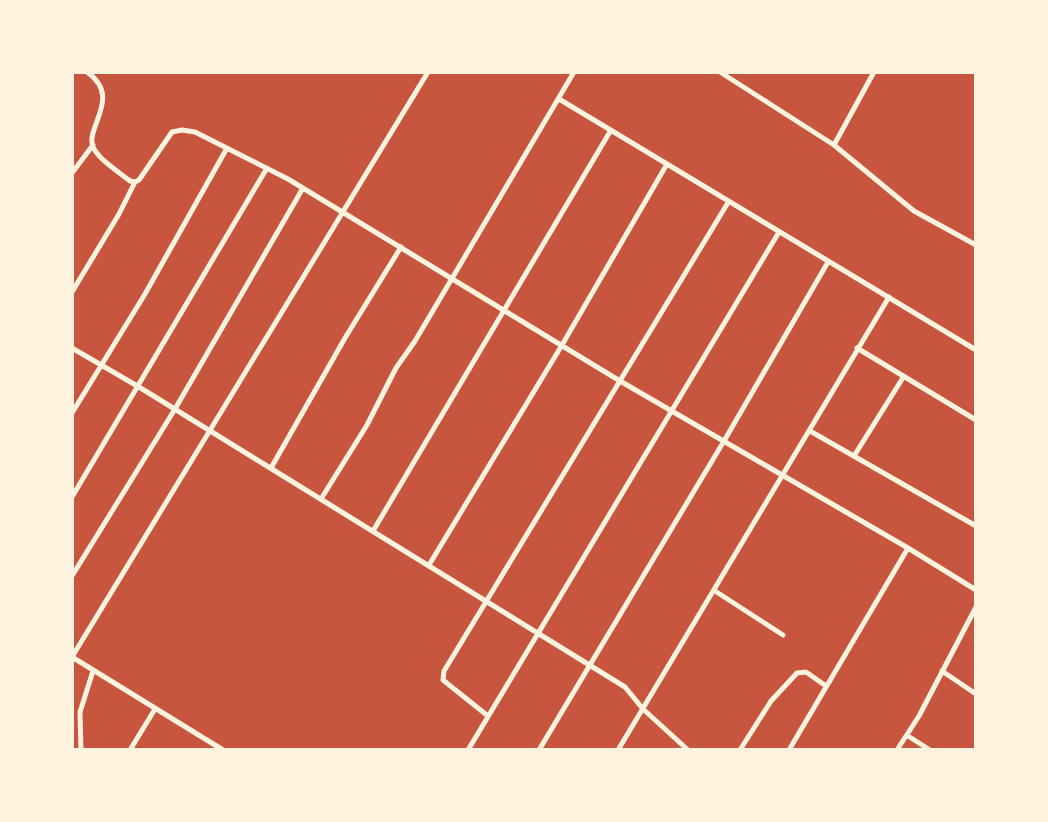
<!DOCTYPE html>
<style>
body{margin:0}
#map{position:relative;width:1048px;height:822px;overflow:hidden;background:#c8553d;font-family:Montserrat,sans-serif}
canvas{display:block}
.frame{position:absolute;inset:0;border:74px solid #fff3e0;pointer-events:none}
</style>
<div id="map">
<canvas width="1048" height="822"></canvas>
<div class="frame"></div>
</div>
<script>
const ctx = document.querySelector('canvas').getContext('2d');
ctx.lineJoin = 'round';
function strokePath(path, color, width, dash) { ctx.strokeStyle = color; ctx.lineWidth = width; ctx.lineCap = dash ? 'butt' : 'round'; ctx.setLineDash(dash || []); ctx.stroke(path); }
const minor = new Path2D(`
 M87,72C123,97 85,127 93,147C99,160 119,172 130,181L135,182L139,180L172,132L182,130L195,132L288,179L620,381L908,548L976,590
 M720,72L834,145L874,72
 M559,99L976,350
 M834,145L914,211L976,245
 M72,173L93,145
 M72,292L119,214L135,182
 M72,348L139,387L625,687L643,709L688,750
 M857,348L976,420
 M72,413L145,294L227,148
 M810,431L976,526
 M854,456L904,376
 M271,468L345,338L401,247
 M72,497L267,168
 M321,499L367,425L396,368L415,341L574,72
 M373,531L611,130
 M429,565L562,345L667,164
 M72,576L175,409L303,188
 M715,591L783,635
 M72,657L428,72
 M72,657L223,750
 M942,671L976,694
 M488,716L443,680L444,671L729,201
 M908,736L930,750
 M81,750L80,712L93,671
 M130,750L155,709
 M468,750L779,232
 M539,750L724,441L828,262
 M618,750L889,297
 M740,750L771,701L797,673L806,672L826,686
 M789,750L908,548
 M897,750L919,716L976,607`);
strokePath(minor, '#fff3e0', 5);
</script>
